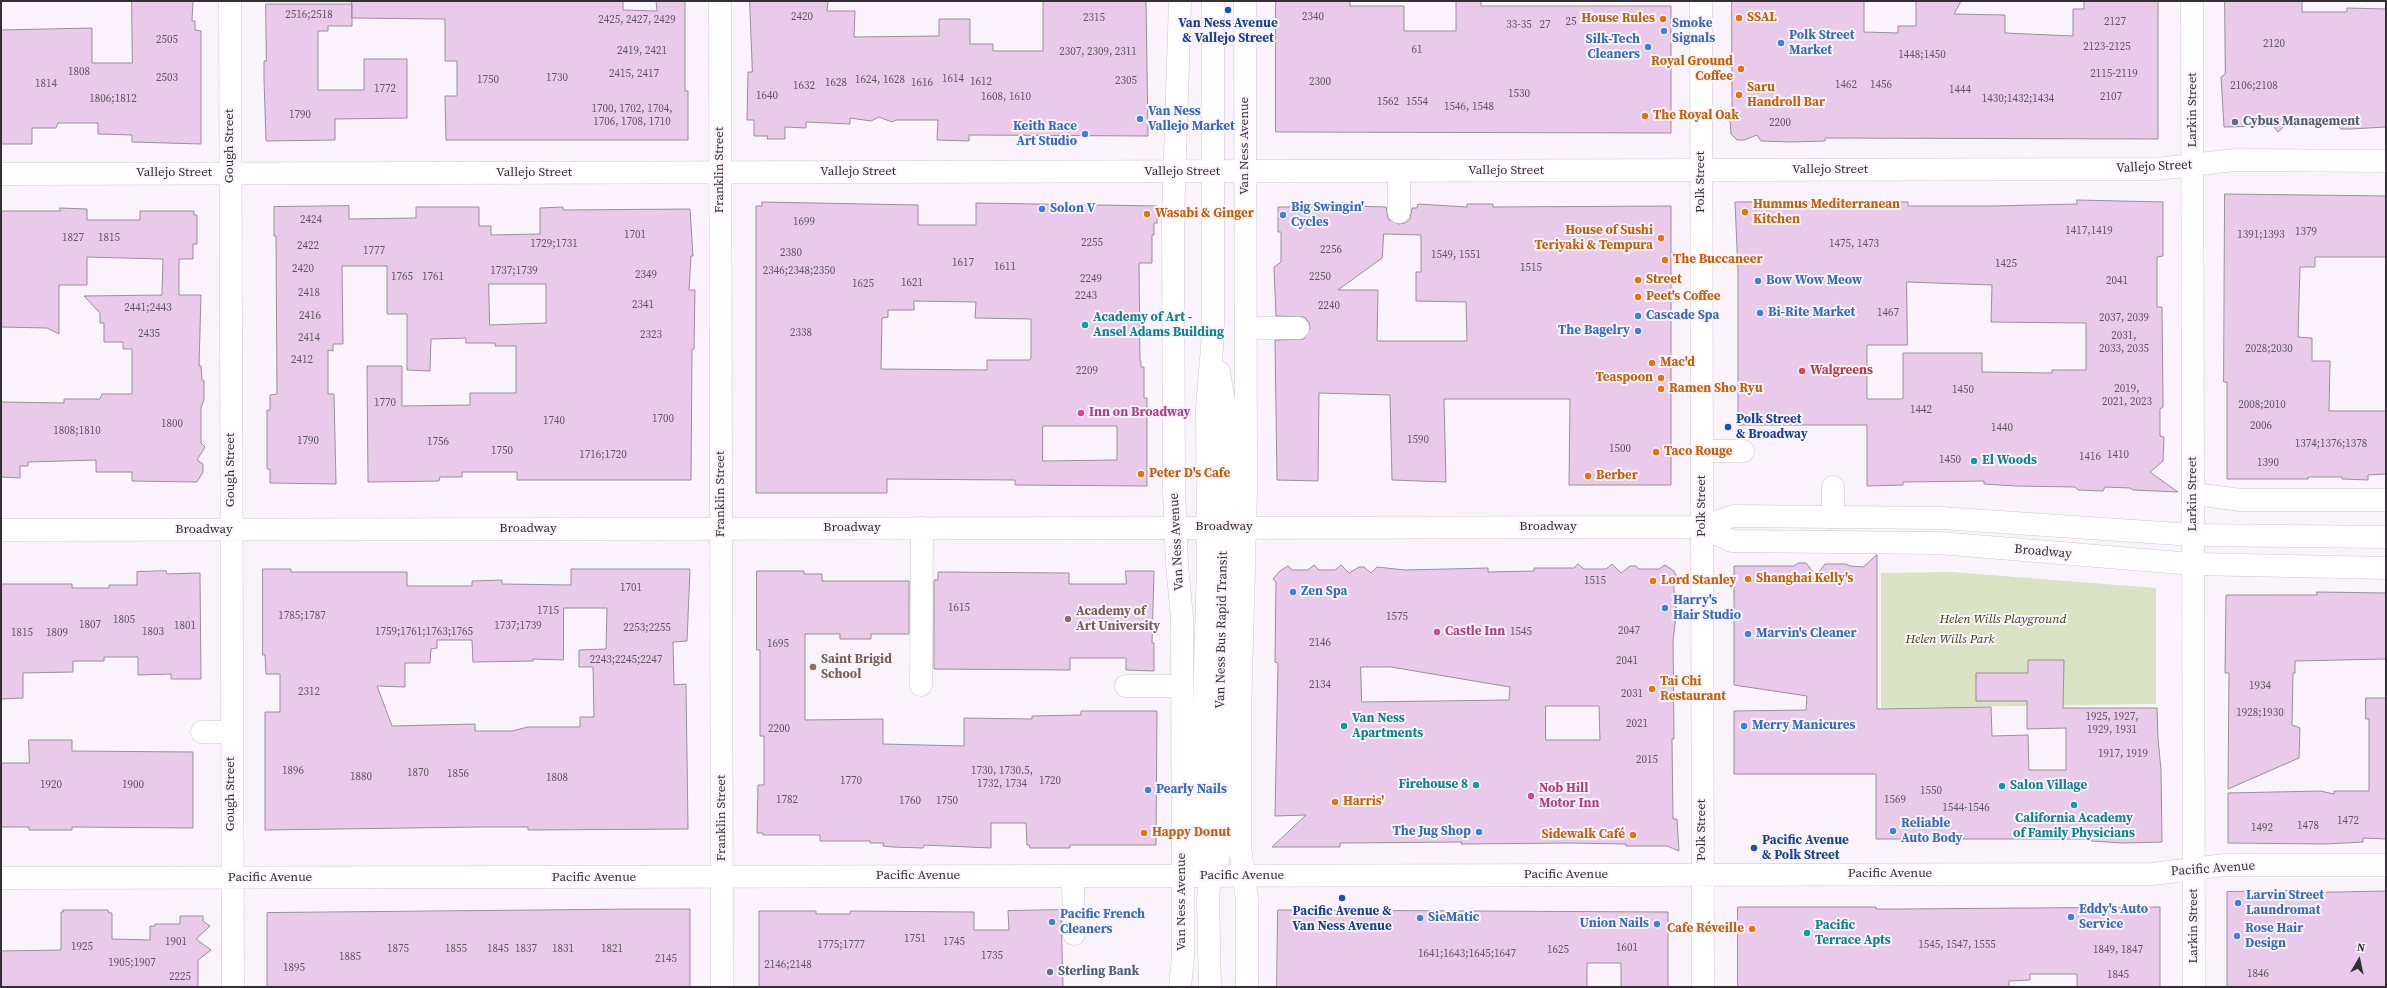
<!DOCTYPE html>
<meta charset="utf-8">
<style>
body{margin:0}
#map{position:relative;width:2387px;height:988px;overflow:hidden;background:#fbf3fb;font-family:"Source Serif 4",serif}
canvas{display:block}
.frame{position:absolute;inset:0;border:2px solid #333033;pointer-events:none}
.north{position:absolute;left:2339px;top:940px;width:40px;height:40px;-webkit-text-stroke:3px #fbf3fb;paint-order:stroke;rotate:9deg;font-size:11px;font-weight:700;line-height:16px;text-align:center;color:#333033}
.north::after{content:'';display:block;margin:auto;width:14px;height:18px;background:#333033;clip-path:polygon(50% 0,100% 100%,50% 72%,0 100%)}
</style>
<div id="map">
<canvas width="2387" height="988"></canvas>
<div class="frame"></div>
<div class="north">N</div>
</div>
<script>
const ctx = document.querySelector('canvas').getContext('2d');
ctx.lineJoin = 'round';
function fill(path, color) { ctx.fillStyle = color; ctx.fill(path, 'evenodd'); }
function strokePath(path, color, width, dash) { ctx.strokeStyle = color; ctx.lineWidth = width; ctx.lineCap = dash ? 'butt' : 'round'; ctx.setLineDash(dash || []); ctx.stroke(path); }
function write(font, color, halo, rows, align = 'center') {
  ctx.font = font + ' "Source Serif 4",serif'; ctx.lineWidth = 4; ctx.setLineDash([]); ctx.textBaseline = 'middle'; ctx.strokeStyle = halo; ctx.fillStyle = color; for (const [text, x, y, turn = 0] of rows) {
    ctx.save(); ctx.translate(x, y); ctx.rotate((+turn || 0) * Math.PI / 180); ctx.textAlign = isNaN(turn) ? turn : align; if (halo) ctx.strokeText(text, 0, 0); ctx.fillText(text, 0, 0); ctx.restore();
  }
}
const green = new Path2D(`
 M1952,572L2156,588V704L1881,708V573Z`);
const building = new Path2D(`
 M132,1H193L192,21H195V30L201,31V144L132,142V135L98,134V123H58L56,128H32V144H1V30L92,28V63H132Z
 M352,1H623V10L657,11L656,1H685V91H688V140H446L445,96H457V61H445V19L352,18Z
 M750,1H828L827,11H855L854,37L939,36V19H970V44H993V51H1043V1H1146L1148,136L969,135V141L937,140L938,120H896L892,122L879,117L871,121L850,118V124L806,122V128L785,127V139H767L768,136H754V120H747L748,72H752Z
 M1276,1H1350V6H1404V31H1456V1H1481V6H1671V133L1276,132Z
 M1732,1H1864V32L1898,33V26H1916V1H1961L1954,14L2005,15V33L2073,36V9H2084V1H2158V139L1825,138V141L1791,142L1761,141L1757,135L1744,140H1737L1731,134L1730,120L1732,110Z
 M2225,1H2302V12H2347V8L2386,9V127L2351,129H2341L2338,126H2284L2278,132L2273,126L2224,127L2221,77L2225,74Z
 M266,4H352V26H328V31H318V90H364V59H407V118L335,119V140L266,141L264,79V61H266Z
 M2225,194L2386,196V257H2315V267H2300L2298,337L2312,338V361H2330L2329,411H2386V474L2368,475V480L2342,479V477H2308V479H2227V382H2224Z
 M2077,200L2163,202V256L2157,257V307H2162L2163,400V407L2160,409V436L2164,437L2163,461L2150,472L2178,492L2133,490L2130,488L2105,487L2103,491L2078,490L2075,487L2016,486L1984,484V481L1903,482V485L1867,486V425H1738V271L1735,202L1865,201L1908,202V206H1992L2077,204ZM1907,282L1992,285L1991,322L2086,323V370H2052V373L1982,372V353H1903V399H1867V345H1907Z
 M762,202L918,205V225H976V203L1157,206V223H1154V235H1152V263H1139L1140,361H1141V367H1144V398H1147V486L1015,485V480L887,479V493H756V206H762ZM914,301L976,302L975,318L1031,319V358L1030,360H987V370L881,369L882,318L888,317V310H914ZM1043,426H1117V460L1043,461Z
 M1293,203L1300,204L1303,207H1322L1325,203H1349L1352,206L1386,207L1388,219L1399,224L1405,223L1410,219L1412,208H1417L1418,204L1467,207V204H1493V207L1671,206V485H1569L1570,399H1444L1446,482L1392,480L1390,395L1319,393L1318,481L1277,480L1275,340L1304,339L1310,328L1309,322L1304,317L1276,316L1274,267L1281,262V232H1278V207H1289ZM1384,234L1421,235V272H1416V301L1466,302L1467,341H1377L1378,290H1338L1382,258Z
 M349,206V219L416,218V207H479V226H491V235L540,234V208L563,207V210L690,209L693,256H691L689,290H695L694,349L692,350L691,480H517V472H462V477H440L439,481L368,482L367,366H402V406L470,405V393H516V346H495V343H466V338L431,339L430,371L407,370V314H387V266H342L343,344H333V351L328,350V394H334L336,484L270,483V469H267V410H270V395L277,394L276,236H274V207ZM489,284H546V323L490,325Z
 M60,208L87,209V220H140V211H194V215H197V244H193V259H179V295H201L199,366H201L202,380L204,381V400L201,407V443L205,447L197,460L203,464V472L197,482L132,481V472H96V460L28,462V466H20V478L1,477V402L64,403V399H100L102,394H132V349H123V342H104V323H100V313L84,296L162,295L163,259L87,257V285H59V334L47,328L1,327V211H60Z
 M1877,555V709L1991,707L1992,736L2028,735L2029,770H2066V728L2027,729V701H1976V673H2028V660H2064L2063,708H2157L2158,739L2161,770L2162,842L2122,843L2091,841V839H1876V774H1734V711L1806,710L1807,696L1734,685V566H1794L1798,563H1806L1816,576L1825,564H1846L1850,566L1863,567Z
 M1578,564L1584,569H1606L1612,564L1621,573L1630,566H1636L1639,569H1659L1665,565L1674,571L1678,579L1674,586V605L1677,608L1673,641L1674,739H1672L1673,819H1677L1679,851L1667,846H1626V844L1570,843L1461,844L1462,842L1340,843V847H1272L1306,815L1275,816L1278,663L1275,662L1276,582L1273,579L1280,571L1288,566L1292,570H1308L1314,565L1319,570H1335L1341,565L1349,573L1359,567H1364L1371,573L1377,567L1405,570L1488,568V572L1534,571V568H1574ZM1361,667H1391L1510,687L1509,700L1362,702ZM1546,706H1599L1600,740H1546Z
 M263,569H291V572H407V586H472V581L502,580V584L571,585V569H690L687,641L673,642L674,685L686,684L688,829L528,830V827H479L265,830V712H280V674H266L265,655H263ZM564,608H607L606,649L579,650V667H593L594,717H580V727H528L512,731H475V724L392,726L377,686L405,687V663H430L431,649L437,648V640H472L473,662L533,661V659L563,660Z
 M166,571L167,574L200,573L201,679H171V674L138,675V657H104V661H73V672L23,673V698L1,699V584H72V588H109V585H137V572Z
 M757,571H804V574H822V581H909V634H871V639H840V634H805V720L883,719V744L964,746V718L1032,719V716L1081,715V711H1157L1156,845H1070V848H1030L1029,845H1027L1026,823H991V848L924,845L923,848L892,847L883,846L884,843H870V841H820V835H763V833H757L758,785H764V736H760V650H757Z
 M1126,571H1154L1152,643H1154V671L1126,670V658H1070V670L934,669V580H938V572L1069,573V584H1126Z
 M2317,592L2386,593V659L2295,661V673H2293L2292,725L2300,728L2299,758L2228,789L2229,673H2225L2226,595H2317Z
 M2366,698H2386V839L2363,838V842L2326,844L2228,843V793L2320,791L2334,794V791H2369V719H2366Z
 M29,740H72V751L193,752V828L72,827V830H29V827H1V763H29Z
 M2290,891V893L2386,891V987H2227V892Z
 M1738,907H1876V909H1900L2160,907V987H2077V974H2030V980L2009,981V987H1738Z
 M639,909H690V987H267V913Z
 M63,910H108L109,913H112V939L150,940V926H155V924H180V916H203V921L210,926L196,939L211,950L198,960V987H1V951L61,950V912H63Z
 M1061,910L1063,987H759V911H816V914H850V911L974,912V930H1009L1008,911Z
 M1278,910L1668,912V987H1621V963H1587V987H1277Z`);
const minor = new Path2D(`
 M230,1L233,987
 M1701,1L1703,987
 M2192,1L2194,987
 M1399,171V212
 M1,174L2157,169L2235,160L2386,161
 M1246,328H1298
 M1702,451H1743
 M2194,494L2241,500H2386
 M1833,517V487
 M1,530L1175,528
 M921,685L922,528
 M1126,686H1182
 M202,732H231
 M1073,876L1074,934
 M1210,876L1203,862L1200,846L1208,564L1207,408L1213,335V1
 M1,878L2153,874L2225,865H2386
 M1210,987L1208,900L1210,876L1218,860L1220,846L1225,409L1219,372`);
const major = new Path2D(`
 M720,1L722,987
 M1702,527L1732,541L1939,543L2193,564L2386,568
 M1175,528L1702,527L1733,516L1941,518L2193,535L2386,537`);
const highway = new Path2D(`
 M1180,1L1173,218L1174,491L1177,564L1182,618L1183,956L1180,987
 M1245,1L1246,491L1240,715V847L1247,900V987`);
const markers = [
 [1228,10,4,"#1a4fb4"],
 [1739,18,4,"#e8710a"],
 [1663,19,4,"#e8710a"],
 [1664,31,4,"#3f7fe0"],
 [1781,43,4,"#3f7fe0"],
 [1648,47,4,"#3f7fe0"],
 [1741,69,4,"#e8710a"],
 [1739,95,4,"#e8710a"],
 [1645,116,4,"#e8710a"],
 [1140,119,4,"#3f7fe0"],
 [2235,122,4,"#5c6f8a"],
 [1085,134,4,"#3f7fe0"],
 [1042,209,4,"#3f7fe0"],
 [1745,212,4,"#e8710a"],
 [1147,214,4,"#e8710a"],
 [1283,215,4,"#3f7fe0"],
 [1661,238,4,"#e8710a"],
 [1665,260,4,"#e8710a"],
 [1638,280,4,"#e8710a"],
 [1758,281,4,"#3f7fe0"],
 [1638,297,4,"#e8710a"],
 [1760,313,4,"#3f7fe0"],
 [1638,316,4,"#3f7fe0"],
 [1085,325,4,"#0f9aa8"],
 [1638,331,4,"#3f7fe0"],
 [1652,363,4,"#e8710a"],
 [1802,371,4,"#e0444e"],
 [1661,378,4,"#e8710a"],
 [1661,389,4,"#e8710a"],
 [1081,413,4,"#d1479c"],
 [1728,427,4,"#1a4fb4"],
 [1656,452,4,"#e8710a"],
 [1974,461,4,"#0f9aa8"],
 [1141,474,4,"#e8710a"],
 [1588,476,4,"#e8710a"],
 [1748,579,4,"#e8710a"],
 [1653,581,4,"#e8710a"],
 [1293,592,4,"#3f7fe0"],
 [1665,608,4,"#3f7fe0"],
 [1068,619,4,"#8d6e63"],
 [1437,632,4,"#d1479c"],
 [1748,634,4,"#3f7fe0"],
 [813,667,4,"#8d6e63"],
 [1652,689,4,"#e8710a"],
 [1344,726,4,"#0f9aa8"],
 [1744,726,4,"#3f7fe0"],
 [1476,785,4,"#0f9aa8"],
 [2002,786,4,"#0f9aa8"],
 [1148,790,4,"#3f7fe0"],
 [1531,796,4,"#d1479c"],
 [1335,802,4,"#e8710a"],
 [2074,805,4,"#0f9aa8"],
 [1893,831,4,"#3f7fe0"],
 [1479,832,4,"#3f7fe0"],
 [1144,833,4,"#e8710a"],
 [1633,835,4,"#e8710a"],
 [1754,848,4,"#1a4fb4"],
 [1342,898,4,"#1a4fb4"],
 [2238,903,4,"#3f7fe0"],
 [2071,917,4,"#3f7fe0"],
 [1420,918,4,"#3f7fe0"],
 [1052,922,4,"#3f7fe0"],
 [1657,924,4,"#3f7fe0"],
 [1752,929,4,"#e8710a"],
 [1807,933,4,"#0f9aa8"],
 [2237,936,4,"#3f7fe0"],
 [1050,972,4,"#5c6f8a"]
];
const numberNames = [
 ["2516;2518",309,15],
 ["2420",802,17],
 ["2340",1313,17],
 ["2315",1094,18],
 ["2425, 2427, 2429",637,20],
 ["25",1571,22],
 ["2127",2115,22],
 ["33-35",1519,25],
 ["27",1545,25],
 ["2505",167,40],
 ["2120",2274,44],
 ["2123-2125",2107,47],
 ["61",1417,50],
 ["2419, 2421",642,51],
 ["2307, 2309, 2311",1098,52],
 ["1448;1450",1922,55],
 ["1808",79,72],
 ["2415, 2417",634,74],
 ["2115-2119",2114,74],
 ["2503",167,78],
 ["1730",557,78],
 ["1614",953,79],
 ["1750",488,80],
 ["1624, 1628",880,80],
 ["2305",1126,81],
 ["1612",981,82],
 ["2300",1320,82],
 ["1628",836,83],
 ["1616",922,83],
 ["1814",46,84],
 ["1462",1846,85],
 ["1456",1881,85],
 ["1632",804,86],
 ["2106;2108",2254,86],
 ["1772",385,89],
 ["1444",1960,90],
 ["1530",1519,94],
 ["1640",767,96],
 ["1608, 1610",1006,97],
 ["2107",2111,97],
 ["1806;1812",113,99],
 ["1430;1432;1434",2018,99],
 ["1562",1388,102],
 ["1554",1417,102],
 ["1546, 1548",1469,107],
 ["1700, 1702, 1704,",632,109],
 ["1706, 1708, 1710",632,122],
 ["1790",300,115],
 ["2200",1780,123],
 ["2424",311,220],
 ["1699",804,222],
 ["1417,1419",2089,231],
 ["1379",2306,232],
 ["1701",635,235],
 ["1391;1393",2261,235],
 ["1827",73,238],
 ["1815",109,238],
 ["2255",1092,243],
 ["1729;1731",554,244],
 ["1475, 1473",1854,244],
 ["2422",308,246],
 ["2256",1331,250],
 ["1777",374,251],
 ["2380",791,253],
 ["1549, 1551",1456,255],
 ["1617",963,263],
 ["1425",2006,264],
 ["1611",1005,267],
 ["1515",1531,268],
 ["2420",303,269],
 ["1737;1739",514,271],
 ["2346;2348;2350",799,271],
 ["2349",646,275],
 ["1765",402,277],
 ["1761",433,277],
 ["2250",1320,277],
 ["2249",1091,279],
 ["2041",2117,281],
 ["1621",912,283],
 ["1625",863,284],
 ["2418",309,293],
 ["2243",1086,296],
 ["2341",643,305],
 ["2240",1329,306],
 ["2441;2443",148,308],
 ["1467",1888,313],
 ["2416",310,316],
 ["2037, 2039",2124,318],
 ["2338",801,333],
 ["2435",149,334],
 ["2323",651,335],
 ["2031,",2124,336],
 ["2033, 2035",2124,349],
 ["2414",309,338],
 ["2028;2030",2269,349],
 ["2412",302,360],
 ["2209",1087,371],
 ["2019,",2127,389],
 ["2021, 2023",2127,402],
 ["1450",1963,390],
 ["1770",385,403],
 ["2008;2010",2262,405],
 ["1442",1921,410],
 ["1700",663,419],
 ["1740",554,421],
 ["1800",172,424],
 ["2006",2261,426],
 ["1440",2002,428],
 ["1808;1810",77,431],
 ["1590",1418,440],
 ["1790",308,441],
 ["1756",438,442],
 ["1374;1376;1378",2331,444],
 ["1500",1620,449],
 ["1750",502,451],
 ["1716;1720",603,455],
 ["1410",2118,455],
 ["1416",2090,457],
 ["1450",1950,460],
 ["1390",2268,463],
 ["1515",1595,581],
 ["1701",631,588],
 ["1615",959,608],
 ["1715",548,611],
 ["1785;1787",302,616],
 ["1575",1397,617],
 ["1805",124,620],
 ["1807",90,625],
 ["1801",185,626],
 ["1737;1739",518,626],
 ["2253;2255",647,628],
 ["2047",1629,631],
 ["1803",153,632],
 ["1759;1761;1763;1765",424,632],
 ["1545",1521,632],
 ["1815",22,633],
 ["1809",57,633],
 ["2146",1320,643],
 ["1695",778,644],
 ["2243;2245;2247",626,660],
 ["2041",1627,661],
 ["2134",1320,685],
 ["1934",2260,686],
 ["2312",309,692],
 ["2031",1632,694],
 ["1928;1930",2260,713],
 ["1925, 1927,",2112,717],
 ["1929, 1931",2112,730],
 ["2021",1637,724],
 ["2200",779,729],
 ["1917, 1919",2123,754],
 ["2015",1647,760],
 ["1896",293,771],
 ["1730, 1730.5,",1002,771],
 ["1732, 1734",1002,784],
 ["1870",418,773],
 ["1856",458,774],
 ["1880",361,777],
 ["1808",557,778],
 ["1770",851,781],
 ["1720",1050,781],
 ["1920",51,785],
 ["1900",133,785],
 ["1550",1931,791],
 ["1782",787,800],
 ["1569",1895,800],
 ["1760",910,801],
 ["1750",947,801],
 ["1544-1546",1966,808],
 ["1472",2348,821],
 ["1478",2308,826],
 ["1492",2262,828],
 ["1751",915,939],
 ["1901",176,942],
 ["1745",954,942],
 ["1775;1777",841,945],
 ["1545, 1547, 1555",1957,945],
 ["1925",82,947],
 ["1601",1627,948],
 ["1875",398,949],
 ["1855",456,949],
 ["1845",498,949],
 ["1837",526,949],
 ["1831",563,949],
 ["1821",612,949],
 ["1625",1558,950],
 ["1849, 1847",2118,950],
 ["1641;1643;1645;1647",1467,954],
 ["1735",992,956],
 ["1885",350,957],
 ["2145",666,959],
 ["1905;1907",132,963],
 ["2146;2148",788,965],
 ["1895",294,968],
 ["1846",2258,974],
 ["1845",2118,975],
 ["2225",180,977]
];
const foodNames = [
 ["SSAL",1747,18],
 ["House Rules",1655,19,"right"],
 ["Royal Ground",1733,62,"right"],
 ["Coffee",1733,77,"right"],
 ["Saru",1747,88],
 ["Handroll Bar",1747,103],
 ["The Royal Oak",1653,116],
 ["Hummus Mediterranean",1753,205],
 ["Kitchen",1753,220],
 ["Wasabi & Ginger",1155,214],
 ["House of Sushi",1653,231,"right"],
 ["Teriyaki & Tempura",1653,246,"right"],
 ["The Buccaneer",1673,260],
 ["Street",1646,280],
 ["Peet's Coffee",1646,297],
 ["Mac'd",1660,363],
 ["Teaspoon",1653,378,"right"],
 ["Ramen Sho Ryu",1669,389],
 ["Taco Rouge",1664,452],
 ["Peter D's Cafe",1149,474],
 ["Berber",1596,476],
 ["Shanghai Kelly's",1756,579],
 ["Lord Stanley",1661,581],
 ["Tai Chi",1660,682],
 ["Restaurant",1660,697],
 ["Harris'",1343,802],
 ["Happy Donut",1152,833],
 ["Sidewalk Café",1625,835,"right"],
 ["Cafe Réveille",1744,929,"right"]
];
const transitNames = [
 ["Van Ness Avenue",1228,24],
 ["& Vallejo Street",1228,39],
 ["Polk Street",1736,420,"left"],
 ["& Broadway",1736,435,"left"],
 ["Pacific Avenue",1762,841,"left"],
 ["& Polk Street",1762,856,"left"],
 ["Pacific Avenue &",1342,912],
 ["Van Ness Avenue",1342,927]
];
const shopNames = [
 ["Smoke",1672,24],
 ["Signals",1672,39],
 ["Polk Street",1789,36],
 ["Market",1789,51],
 ["Silk-Tech",1640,40,"right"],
 ["Cleaners",1640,55,"right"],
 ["Van Ness",1148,112],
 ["Vallejo Market",1148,127],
 ["Keith Race",1077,127,"right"],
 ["Art Studio",1077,142,"right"],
 ["Big Swingin'",1291,208],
 ["Cycles",1291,223],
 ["Solon V",1050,209],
 ["Bow Wow Meow",1766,281],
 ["Bi-Rite Market",1768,313],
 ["Cascade Spa",1646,316],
 ["The Bagelry",1630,331,"right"],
 ["Zen Spa",1301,592],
 ["Harry's",1673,601],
 ["Hair Studio",1673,616],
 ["Marvin's Cleaner",1756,634],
 ["Merry Manicures",1752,726],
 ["Pearly Nails",1156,790],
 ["Reliable",1901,824],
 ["Auto Body",1901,839],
 ["The Jug Shop",1471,832,"right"],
 ["Larvin Street",2246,896],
 ["Laundromat",2246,911],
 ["Eddy's Auto",2079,910],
 ["Service",2079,925],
 ["Pacific French",1060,915],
 ["Cleaners",1060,930],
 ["SieMatic",1428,918],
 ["Union Nails",1649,924,"right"],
 ["Rose Hair",2245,929],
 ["Design",2245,944]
];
const streetNames = [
 ["Larkin Street",2193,110,-90],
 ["Gough Street",230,146,-90],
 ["Van Ness Avenue",1245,146,-90],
 ["Vallejo Street",2154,167,-3],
 ["Franklin Street",720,170,-90],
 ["Vallejo Street",1830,170],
 ["Vallejo Street",1506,171],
 ["Vallejo Street",858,172],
 ["Vallejo Street",1182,172],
 ["Vallejo Street",174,173],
 ["Vallejo Street",534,173],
 ["Polk Street",1701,182,-90],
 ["Gough Street",231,470,-90],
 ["Franklin Street",721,494,-90],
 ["Larkin Street",2193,494,-90],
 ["Polk Street",1702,506,-90],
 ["Broadway",1224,527],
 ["Broadway",1548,527],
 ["Broadway",852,528],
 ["Broadway",528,529],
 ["Broadway",204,530],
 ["Van Ness Avenue",1177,542,-93],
 ["Broadway",2043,552,5],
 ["Van Ness Bus Rapid Transit",1222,630,-89],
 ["Gough Street",231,794,-90],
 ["Franklin Street",722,818,-90],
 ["Polk Street",1702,830,-90],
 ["Pacific Avenue",2213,869,-4],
 ["Pacific Avenue",1890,874],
 ["Pacific Avenue",1566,875],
 ["Pacific Avenue",918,876],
 ["Pacific Avenue",1242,876],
 ["Pacific Avenue",270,878],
 ["Pacific Avenue",594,878],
 ["Van Ness Avenue",1182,902,-90],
 ["Larkin Street",2194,926,-90]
];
const serviceNames = [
 ["Cybus Management",2243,122],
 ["Sterling Bank",1058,972]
];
const cultureNames = [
 ["Academy of Art -",1093,318],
 ["Ansel Adams Building",1093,333],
 ["El Woods",1982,461],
 ["Van Ness",1352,719],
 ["Apartments",1352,734],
 ["Firehouse 8",1468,785,"right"],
 ["Salon Village",2010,786],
 ["California Academy",2074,819,"center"],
 ["of Family Physicians",2074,834,"center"],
 ["Pacific",1815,926],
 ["Terrace Apts",1815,941]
];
const healthNames = [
 ["Walgreens",1810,371]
];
const hotelNames = [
 ["Inn on Broadway",1089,413],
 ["Castle Inn",1445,632],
 ["Nob Hill",1539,789],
 ["Motor Inn",1539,804]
];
const educationNames = [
 ["Academy of",1076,612],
 ["Art University",1076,627],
 ["Saint Brigid",821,660],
 ["School",821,675]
];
const parkNames = [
 ["Helen Wills Playground",2003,620],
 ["Helen Wills Park",1950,640]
];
fill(green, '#d9e2c2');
fill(building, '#e9caea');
strokePath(building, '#979097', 1);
strokePath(minor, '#cfc7cf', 23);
strokePath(major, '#cfc7cf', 23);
strokePath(highway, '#cfc7cf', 23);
strokePath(minor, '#fff', 22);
strokePath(major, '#fff', 22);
strokePath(highway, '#fff', 22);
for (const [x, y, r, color] of markers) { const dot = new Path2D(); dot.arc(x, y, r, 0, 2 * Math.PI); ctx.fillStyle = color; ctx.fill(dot); strokePath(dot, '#fbf3fb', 1.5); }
write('11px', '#605661', null, numberNames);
write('bold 13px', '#c56008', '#fbf3fb', foodNames, 'left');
write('bold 13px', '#164399', '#fbf3fb', transitNames);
write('bold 13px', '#366cbe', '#fbf3fb', shopNames, 'left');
write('13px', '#333033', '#fbf3fb', streetNames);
write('bold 13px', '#4e5e75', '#fbf3fb', serviceNames, 'left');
write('bold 13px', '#0d838f', '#fbf3fb', cultureNames, 'left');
write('bold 13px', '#be3a42', '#fbf3fb', healthNames, 'left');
write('bold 13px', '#b23c85', '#fbf3fb', hotelNames, 'left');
write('bold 13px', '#785e54', '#fbf3fb', educationNames, 'left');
write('italic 13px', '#3b4706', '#fbf3fb', parkNames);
</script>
